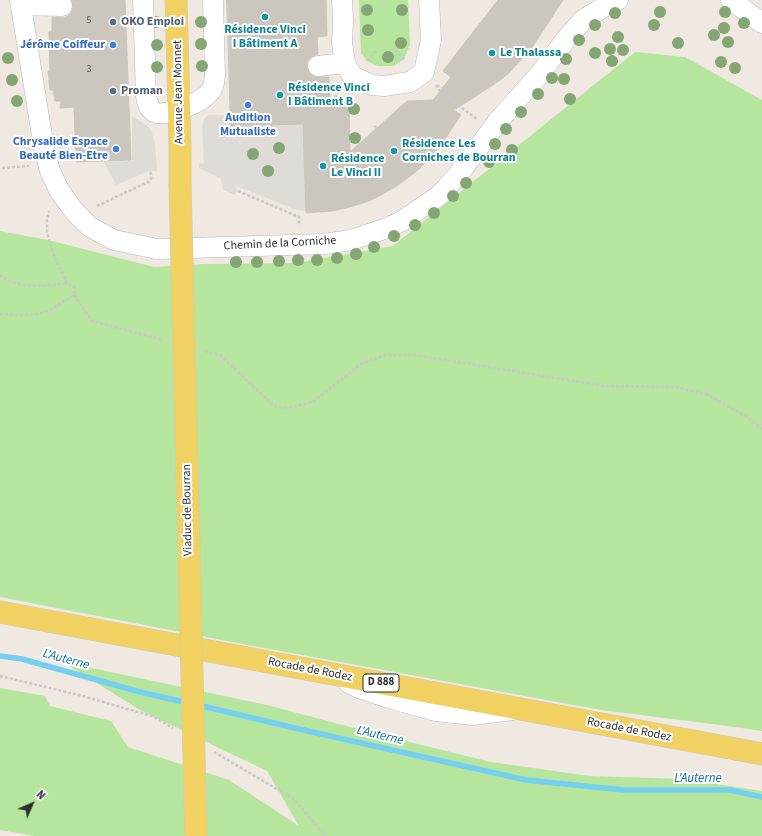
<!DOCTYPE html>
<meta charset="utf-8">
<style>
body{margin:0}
#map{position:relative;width:762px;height:836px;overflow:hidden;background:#efe9e1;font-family:"Source Sans 3",sans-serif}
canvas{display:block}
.north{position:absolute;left:12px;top:784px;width:40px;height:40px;-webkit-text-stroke:3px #fff;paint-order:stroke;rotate:45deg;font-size:11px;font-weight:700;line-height:16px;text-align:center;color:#2e2e2e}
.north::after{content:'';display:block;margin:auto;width:14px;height:18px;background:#2e2e2e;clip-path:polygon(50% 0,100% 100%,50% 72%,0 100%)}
</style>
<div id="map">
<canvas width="762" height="836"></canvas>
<div class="north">N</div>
</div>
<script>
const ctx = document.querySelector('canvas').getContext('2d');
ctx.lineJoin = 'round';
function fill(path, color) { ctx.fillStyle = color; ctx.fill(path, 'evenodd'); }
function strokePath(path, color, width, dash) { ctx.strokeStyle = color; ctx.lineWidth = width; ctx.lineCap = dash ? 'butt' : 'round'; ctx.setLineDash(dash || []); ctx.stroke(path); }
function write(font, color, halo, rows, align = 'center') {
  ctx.font = font + ' "Source Sans 3",sans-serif'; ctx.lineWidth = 4; ctx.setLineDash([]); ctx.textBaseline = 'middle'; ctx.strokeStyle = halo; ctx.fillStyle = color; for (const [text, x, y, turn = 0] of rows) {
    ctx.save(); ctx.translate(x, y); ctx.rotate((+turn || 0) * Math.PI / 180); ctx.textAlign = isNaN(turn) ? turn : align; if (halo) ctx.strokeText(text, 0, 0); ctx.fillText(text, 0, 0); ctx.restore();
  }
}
const green = new Path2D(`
 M359,0H408L410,45L404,59L394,66H378L367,61L361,53Z
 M635,52L685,57L762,100V731L728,726L601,710L232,642L0,597V231L48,240L154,267L203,264L297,263L393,246Z
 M63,662L267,705L377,734L491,762L590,776L684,779L762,791V836H34L0,830V688L45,696L50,706L111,721L128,747L229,780L299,826L267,771L140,710Z`);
const plaza = new Path2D(`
 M341,113L316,209V212L296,210L234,185L238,191L235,195L223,190L221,179L199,168V163L204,164L202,126L204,119L208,115H242Z
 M132,116L148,126L152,133L155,145L157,171H149L116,185L104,162L132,161Z`);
const stream = new Path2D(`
 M0,656L22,659L140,692L188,703
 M198,705L312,732L526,780L624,790H730L762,797`);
const building = new Path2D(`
 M72,0H125L131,160L76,162L74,107L60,108L61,101H55L53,90H50L48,71H50L49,32H52V17L62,18L68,16L72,12L73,7Z
 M227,0H326L327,36L317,37L318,54L311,57L307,62V68L309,73L314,77H329L330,103H349L350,152L407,101L433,100L451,77L443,71L498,0H563L533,46L521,60L508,74L493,85L454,110L461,115L441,145L431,157L420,168L408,178L395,187L381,195L369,201L350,207L332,211L306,213L303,124L231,126Z`);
const path = new Path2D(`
 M395,50L404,59
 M367,61L376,51
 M436,85L439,90L451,99
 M437,85L450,95L451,100L477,119
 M335,113L336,93L340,91
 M374,126L390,139
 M2,168L29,166
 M238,191L299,217V226
 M97,206L150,181C152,177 152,175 149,171
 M0,275C19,290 45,286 67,283
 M74,295L92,321L163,340
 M0,314C14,315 27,316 41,313C53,310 63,301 74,295L75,288L67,283L54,256L47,233V219L49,211
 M205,351L220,355L274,406L288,408L313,402L362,363L386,355H415L605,386L677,387L708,395L747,417L762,429
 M0,676L79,695L152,716L173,728
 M214,752L294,799L325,836`);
const minor = new Path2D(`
 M20,0L44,148L50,171L59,190L74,211L90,227L114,240L157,249L325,244L351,240L387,228L402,221L440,195L458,175L498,121L539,75L567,38L583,20L602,8L618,0
 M143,0L146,96C147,102 148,108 154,112C164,118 202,102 209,93C214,88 214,82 215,76L213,0
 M342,0L343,20L342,43L345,63L352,76L372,85L384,86L410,82L424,72L431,40L429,0
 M731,0L762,23
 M21,5L62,6
 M318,66L345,63
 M349,683L359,688L389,698L436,711L473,715L512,710`);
const major = new Path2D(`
 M176,0L180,146V184
 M0,612L762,754`);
const majorBridge = new Path2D(`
 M180,184L196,836`);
const trees = [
 [367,10],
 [402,10],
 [660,12],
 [725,12],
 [615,13],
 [156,22],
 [201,22],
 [744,23],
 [595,25],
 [654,25],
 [724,28],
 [368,30],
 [714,35],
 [618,37],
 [579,40],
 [728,42],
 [401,43],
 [678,43],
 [201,44],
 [157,45],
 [610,49],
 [623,50],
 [595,53],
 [388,57],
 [8,58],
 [566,59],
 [612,61],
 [721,62],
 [202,66],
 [157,67],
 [735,68],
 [552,78],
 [564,79],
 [12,80],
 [538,94],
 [570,99],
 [17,101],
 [354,109],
 [521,112],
 [506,129],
 [355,138],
 [495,144],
 [279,148],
 [512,150],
 [253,154],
 [489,162],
 [268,171],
 [466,183],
 [453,196],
 [434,213],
 [415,225],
 [394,236],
 [374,247],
 [356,254],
 [337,258],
 [298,260],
 [317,260],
 [279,261],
 [236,262],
 [257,262]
];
const markers = [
 [265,17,4,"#0f9aa8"],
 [113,22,4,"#5c6f8a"],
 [113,45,4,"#3f7fe0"],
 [492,53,4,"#0f9aa8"],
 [113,91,4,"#5c6f8a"],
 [280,95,4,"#0f9aa8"],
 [248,105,4,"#3f7fe0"],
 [116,149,4,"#3f7fe0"],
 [394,151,4,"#0f9aa8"],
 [323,166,4,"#0f9aa8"]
];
const numberNames = [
 ["5",89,21],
 ["3",89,70]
];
const shields = [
 [381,683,36]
];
const shieldNames = [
 ["D 888",381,683]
];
const serviceNames = [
 ["OKO Emploi",121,22],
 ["Proman",121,91]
];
const cultureNames = [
 ["Résidence Vinci",265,30,"center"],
 ["I Bâtiment A",265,44,"center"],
 ["Le Thalassa",500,53],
 ["Résidence Vinci",288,88],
 ["I Bâtiment B",288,102],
 ["Résidence Les",402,144],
 ["Corniches de Bourran",402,158],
 ["Résidence",331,159],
 ["Le Vinci II",331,173]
];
const shopNames = [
 ["Jérôme Coiffeur",105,45],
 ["Audition",248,118,"center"],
 ["Mutualiste",248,132,"center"],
 ["Chrysalide Espace",108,142],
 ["Beauté Bien-Etre",108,156]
];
const streetNames = [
 ["Avenue Jean Monnet",179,92,-91],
 ["Chemin de la Corniche",280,244,-3],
 ["Viaduc de Bourran",188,510,-91],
 ["Rocade de Rodez",310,670,11],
 ["Rocade de Rodez",629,730,11]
];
const waterNames = [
 ["L'Auterne",66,660,15],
 ["L'Auterne",380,736,13],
 ["L'Auterne",698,779]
];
fill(green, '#b6e59e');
fill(plaza, '#dfdcd8');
strokePath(stream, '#75cff0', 5.5);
fill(building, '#cbc7bf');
strokePath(building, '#cbc5ba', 1);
strokePath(minor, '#b4b7c1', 21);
strokePath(major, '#c9c9c9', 23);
strokePath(path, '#c9c9c9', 2.5, [3, 2]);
strokePath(minor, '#fff', 20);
strokePath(major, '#f2d163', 22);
strokePath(majorBridge, '#c9c9c9', 23, []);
strokePath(majorBridge, '#f2d163', 22);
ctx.fillStyle = '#84a574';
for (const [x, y] of trees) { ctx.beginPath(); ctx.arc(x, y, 6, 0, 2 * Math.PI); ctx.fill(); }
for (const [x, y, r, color] of markers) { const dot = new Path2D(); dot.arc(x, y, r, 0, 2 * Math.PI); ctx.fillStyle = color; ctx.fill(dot); strokePath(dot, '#fff', 1.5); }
write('10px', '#555452', null, numberNames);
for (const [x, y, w] of shields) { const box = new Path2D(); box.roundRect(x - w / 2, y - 9, w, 18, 3); ctx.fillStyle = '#fff'; ctx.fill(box); strokePath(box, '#2e2e2e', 1); }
write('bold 11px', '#2e2e2e', null, shieldNames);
write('bold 12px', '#4e5e75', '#fff', serviceNames, 'left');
write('bold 12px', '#0d838f', '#fff', cultureNames, 'left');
write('bold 12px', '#366cbe', '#fff', shopNames, 'right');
write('12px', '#2e2e2e', '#fff', streetNames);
write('italic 13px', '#0d6fa3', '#fff', waterNames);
</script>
